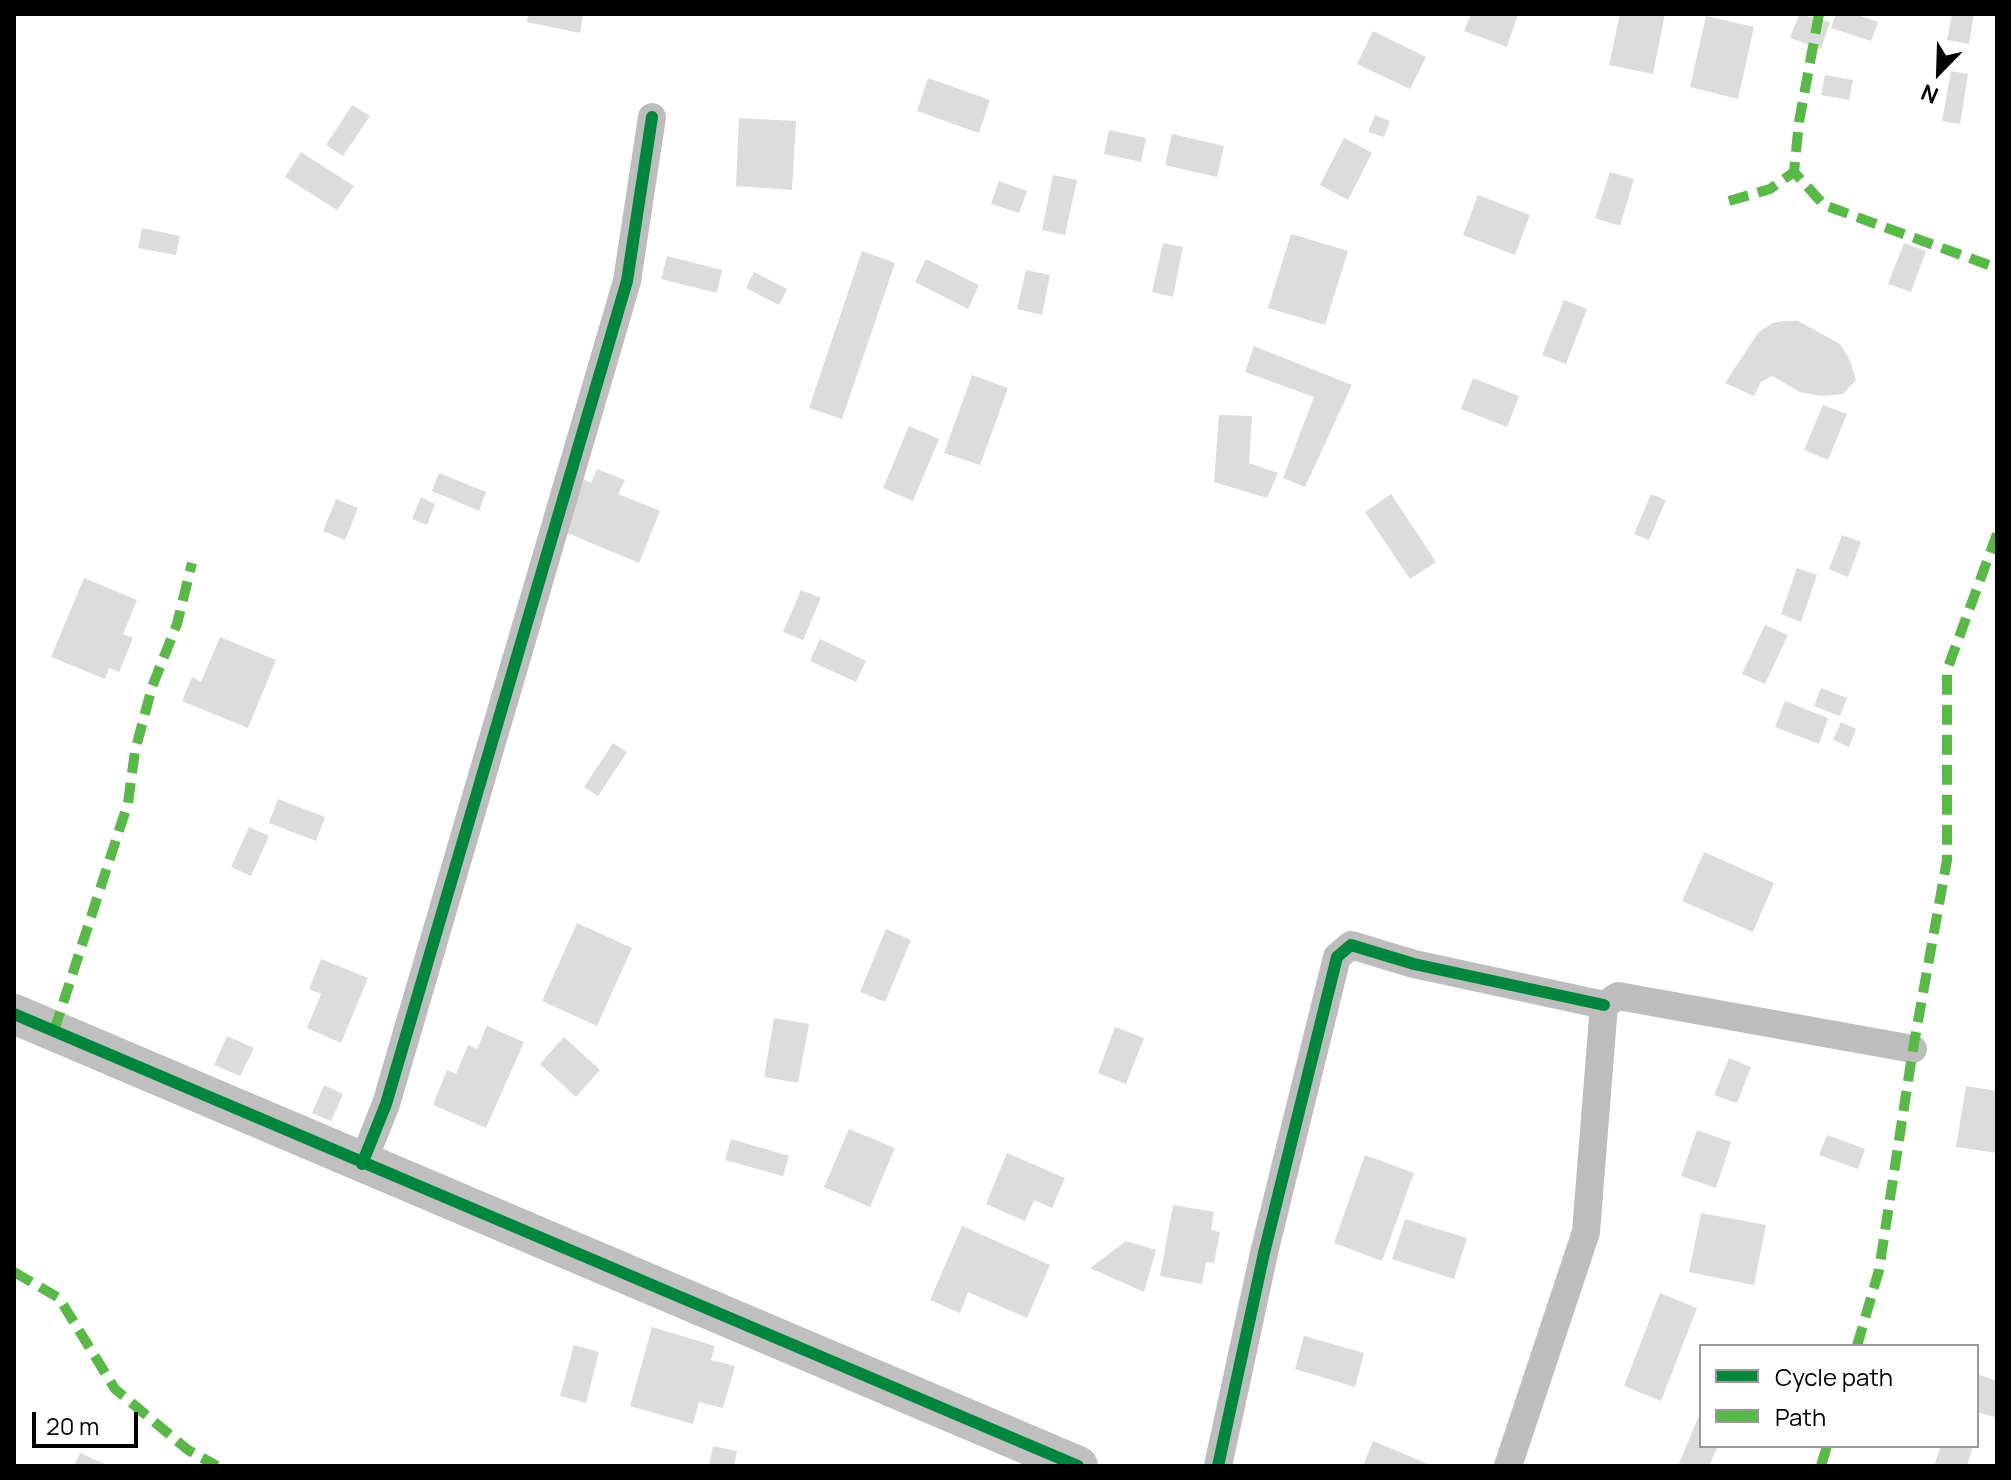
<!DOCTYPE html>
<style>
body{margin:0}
#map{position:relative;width:2011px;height:1480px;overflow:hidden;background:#fff;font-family:Manrope,sans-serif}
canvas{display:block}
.frame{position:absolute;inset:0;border:16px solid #000;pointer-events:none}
.legend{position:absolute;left:1699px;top:1344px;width:280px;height:104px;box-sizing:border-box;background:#fff;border:2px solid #999;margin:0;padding:10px 14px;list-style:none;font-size:24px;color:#000}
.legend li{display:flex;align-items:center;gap:16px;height:40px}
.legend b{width:40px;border:2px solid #999}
.north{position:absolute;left:1899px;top:32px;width:80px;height:80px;-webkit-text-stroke:6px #fff;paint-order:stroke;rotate:203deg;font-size:22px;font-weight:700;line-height:32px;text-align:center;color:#000}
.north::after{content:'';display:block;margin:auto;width:28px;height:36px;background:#000;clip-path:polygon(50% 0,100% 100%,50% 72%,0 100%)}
.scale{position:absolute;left:32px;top:1412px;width:106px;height:36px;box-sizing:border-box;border:4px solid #000;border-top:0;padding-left:10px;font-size:24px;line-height:28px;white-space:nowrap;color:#000;-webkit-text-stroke:6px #fff;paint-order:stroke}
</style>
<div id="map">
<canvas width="2011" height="1480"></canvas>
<div class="frame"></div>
<ul class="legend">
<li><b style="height:10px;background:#00873e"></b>Cycle path</li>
<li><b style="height:10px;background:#58b947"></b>Path</li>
</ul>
<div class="north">N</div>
<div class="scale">20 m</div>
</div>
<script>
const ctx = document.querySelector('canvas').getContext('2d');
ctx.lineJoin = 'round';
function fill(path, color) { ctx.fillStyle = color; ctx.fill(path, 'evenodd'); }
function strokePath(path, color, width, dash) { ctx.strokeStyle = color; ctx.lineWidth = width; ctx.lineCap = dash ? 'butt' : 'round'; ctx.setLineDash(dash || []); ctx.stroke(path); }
const building = new Path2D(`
 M528,14H575L583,16L580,33L527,22Z
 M1471,14H1518L1507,47L1464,31Z
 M1620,14H1665L1653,74L1609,65Z
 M1799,14L1830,22L1821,49L1790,38Z
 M1836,14H1854L1878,22L1871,41L1831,28Z
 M1952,14H1974L1969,44L1947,40Z
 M1706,16L1754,27L1738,99L1690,87Z
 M1373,31L1426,57L1410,89L1357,64Z
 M1951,71L1968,74L1960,124L1942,121Z
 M1825,75L1853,80L1849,100L1821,95Z
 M928,78L990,100L979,133L917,111Z
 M352,105L370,116L343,156L326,145Z
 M1375,115L1390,121L1384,137L1368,132Z
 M739,118L796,121L792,190L736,186Z
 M1109,130L1146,138L1141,162L1104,154Z
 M1172,134L1224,146L1217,177L1165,165Z
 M1344,138L1372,153L1348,200L1320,185Z
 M301,152L354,186L337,210L285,177Z
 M1610,172L1634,179L1620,226L1595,218Z
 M1053,175L1077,180L1065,235L1042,230Z
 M999,181L1027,191L1019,213L991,204Z
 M1478,195L1530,215L1515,255L1463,235Z
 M142,228L180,236L176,255L138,248Z
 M1291,234L1348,251L1325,325L1268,308Z
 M1163,243L1183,247L1173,297L1152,292Z
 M1904,243L1926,251L1911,292L1888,284Z
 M862,251L895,263L842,419L809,408Z
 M667,256L722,270L717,293L661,279Z
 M926,259L979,285L968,309L915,282Z
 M1026,270L1050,275L1042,315L1017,309Z
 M754,272L787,289L779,305L746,288Z
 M1564,300L1587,309L1566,364L1542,355Z
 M1784,321H1798L1840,344L1849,358L1856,380L1843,394L1821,396L1800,392L1772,376L1761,382L1754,396L1725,383L1758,333L1772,323Z
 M1254,346L1352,385L1305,487L1283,478L1314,397L1245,372Z
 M972,375L1008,388L980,465L944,453Z
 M1473,378L1519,396L1507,427L1461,409Z
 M1823,405L1847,414L1828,460L1804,450Z
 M1219,415L1252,416L1249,463L1278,473L1267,498L1214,482Z
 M909,426L939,439L913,501L883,488Z
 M597,469L625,480L618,494L660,511L639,563L560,530L581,478L591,483Z
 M439,473L486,492L479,511L432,491Z
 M1391,494L1436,562L1410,579L1365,512Z
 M1651,494L1666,500L1649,540L1634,534Z
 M421,497L435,504L427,525L412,519Z
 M336,499L358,508L345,540L323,531Z
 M1842,535L1861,542L1848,577L1829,569Z
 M1797,568L1817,575L1801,622L1781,614Z
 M84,578L137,600L123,634L133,638L119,672L109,668L105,679L51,657Z
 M801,590L821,598L803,640L783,632Z
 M1765,625L1788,635L1765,684L1742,674Z
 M220,637L276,660L248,728L182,701L192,677L201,682Z
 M820,639L866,661L856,682L810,661Z
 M1821,688L1847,698L1840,716L1814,706Z
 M1785,701L1828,718L1819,744L1775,727Z
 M1841,722L1856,729L1849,747L1833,740Z
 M613,743L627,752L598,796L584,787Z
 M278,799L325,817L316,841L269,823Z
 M249,827L269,836L251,876L231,867Z
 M1704,852L1774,883L1753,932L1682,901Z
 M577,923L632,948L597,1026L542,1001Z
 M886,929L911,940L885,1002L860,992Z
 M321,959L368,978L341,1043L307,1028L321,994L309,989Z
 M774,1018L809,1024L798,1083L764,1077Z
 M487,1026L524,1042L486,1128L433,1105L447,1070L456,1074L468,1045L477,1049Z
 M1115,1027L1144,1038L1126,1084L1098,1073Z
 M227,1036L254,1048L240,1076L214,1065Z
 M564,1037L600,1070L576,1097L540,1064Z
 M1729,1058L1751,1067L1737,1103L1714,1095Z
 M324,1085L343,1094L331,1121L312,1113Z
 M1966,1086L1997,1091V1153L1956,1147Z
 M849,1129L895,1148L870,1207L824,1187Z
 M1697,1130L1731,1142L1716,1188L1681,1176Z
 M1827,1135L1865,1149L1858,1169L1819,1155Z
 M731,1139L789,1156L783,1176L725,1160Z
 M1007,1153L1065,1178L1052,1208L1034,1200L1025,1221L986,1204Z
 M1365,1155L1414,1173L1382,1261L1334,1243Z
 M1173,1205L1214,1212L1211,1230L1220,1232L1214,1263L1206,1262L1202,1284L1160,1276Z
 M1701,1213L1766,1225L1754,1285L1689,1272Z
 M1405,1219L1467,1238L1454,1279L1392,1259Z
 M962,1226L1050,1265L1027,1318L968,1292L960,1313L930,1300Z
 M1126,1241L1156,1250L1144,1292L1090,1268Z
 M1660,1293L1697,1308L1661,1401L1624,1386Z
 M652,1327L715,1346L711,1360L735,1366L723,1408L699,1402L693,1424L630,1406Z
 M1304,1336L1364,1353L1355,1387L1295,1369Z
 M574,1345L599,1352L586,1403L560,1396Z
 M1977,1374L1997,1381V1418L1977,1412Z
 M1701,1411V1446H1718L1709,1466H1678Z
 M1373,1441L1433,1466H1363Z
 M713,1446L737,1451L734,1466H709Z
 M1941,1446H1973L1967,1466H1934Z
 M80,1453L110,1466H74Z`);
const street = new Path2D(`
 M362,1164L386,1104L627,281L652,117
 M1218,1466L1264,1253L1337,957L1351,945L1414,964L1604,1005
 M1508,1466L1586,1232L1604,1005L1618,996L1913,1049`);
const secondary = new Path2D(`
 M14,1014L1078,1466`);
const quiet = new Path2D(`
 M1819,14L1799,122L1794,172L1824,205L1997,268
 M1729,201L1770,189L1794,172
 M54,1031L128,803L135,751L152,687L177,624L192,563
 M14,1272L59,1298L115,1389L188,1450L217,1466
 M1857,1346L1879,1270L1913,1049L1947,860V670L1997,534
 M1821,1466L1827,1446`);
const cycleway = new Path2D(`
 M14,1014L1078,1466
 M362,1164L386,1104L627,281L652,117
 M1218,1466L1264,1253L1337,957L1351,945L1414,964L1604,1005`);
fill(building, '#dcdcdc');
strokePath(street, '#bdbdbd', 28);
strokePath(secondary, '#bfbfbf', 40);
strokePath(quiet, '#58b947', 10, [20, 10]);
strokePath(cycleway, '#00873e', 12);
</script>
